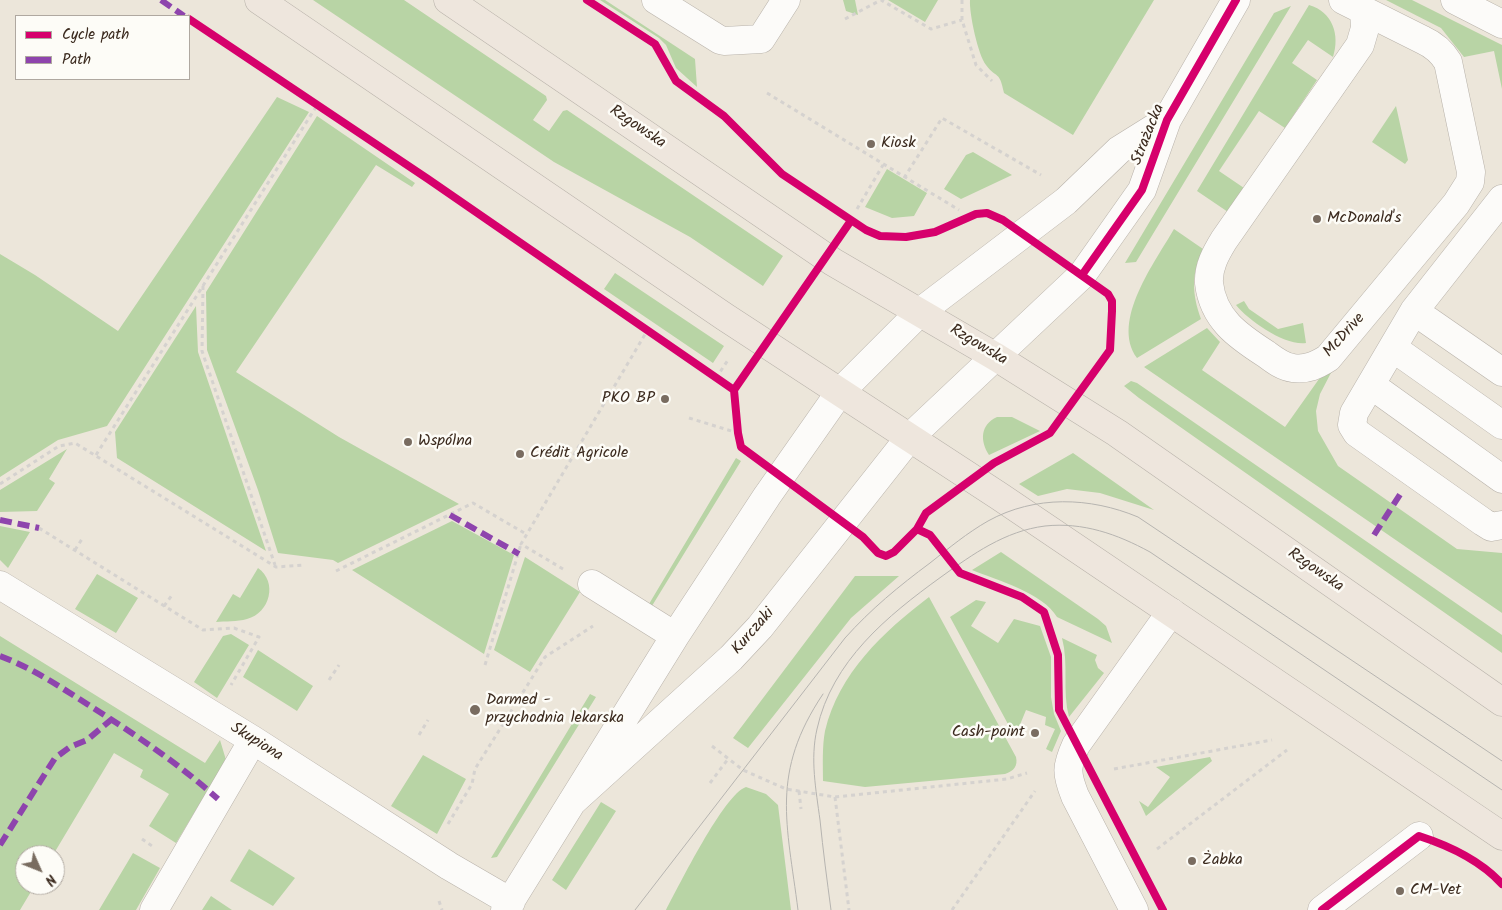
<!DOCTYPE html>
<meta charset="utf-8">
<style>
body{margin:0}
#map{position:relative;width:1502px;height:910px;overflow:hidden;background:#ece6da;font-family:Kalam,sans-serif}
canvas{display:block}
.legend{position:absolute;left:15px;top:15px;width:175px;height:65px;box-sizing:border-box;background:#fdfcf7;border:1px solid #afa8a0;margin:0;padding:6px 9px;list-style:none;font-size:15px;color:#3b2a1e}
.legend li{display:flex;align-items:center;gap:10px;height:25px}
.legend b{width:25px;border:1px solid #afa8a0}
.north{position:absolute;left:15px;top:845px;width:50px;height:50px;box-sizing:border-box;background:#fdfcf7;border:1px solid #afa8a0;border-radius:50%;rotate:134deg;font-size:14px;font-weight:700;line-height:20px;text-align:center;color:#3b2a1e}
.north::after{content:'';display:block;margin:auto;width:18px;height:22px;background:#796c60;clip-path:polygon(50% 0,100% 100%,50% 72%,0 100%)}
</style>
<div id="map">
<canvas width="1502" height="910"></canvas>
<ul class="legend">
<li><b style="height:6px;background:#d6006c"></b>Cycle path</li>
<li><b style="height:6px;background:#8e44ad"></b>Path</li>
</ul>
<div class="north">N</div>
</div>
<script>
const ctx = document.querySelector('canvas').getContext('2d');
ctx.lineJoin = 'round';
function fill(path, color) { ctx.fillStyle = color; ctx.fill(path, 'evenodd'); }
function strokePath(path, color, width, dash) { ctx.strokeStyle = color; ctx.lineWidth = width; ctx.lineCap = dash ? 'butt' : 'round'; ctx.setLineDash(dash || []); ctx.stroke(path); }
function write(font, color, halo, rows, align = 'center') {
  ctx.font = font + ' Kalam,sans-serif'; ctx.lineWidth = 5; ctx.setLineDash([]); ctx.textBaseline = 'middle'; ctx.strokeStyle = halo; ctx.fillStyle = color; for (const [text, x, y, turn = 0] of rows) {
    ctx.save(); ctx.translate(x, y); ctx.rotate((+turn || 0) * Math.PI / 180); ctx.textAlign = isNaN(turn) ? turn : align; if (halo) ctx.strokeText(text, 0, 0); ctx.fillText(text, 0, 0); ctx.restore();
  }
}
const green = new Path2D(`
 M313,0H404L546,96L547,100L533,120L549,131L563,111L567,110L783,256L763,286L690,237L554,162Z
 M600,0H605L695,59L697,87L676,68L666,45L659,38Z
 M843,0H855L858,15L846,11Z
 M888,0H938L925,22Z
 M970,0H1154L1073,135L1004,93C999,69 997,80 986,65C978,55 969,13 970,0Z
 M1386,0H1412L1502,45V89L1494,51L1464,57L1441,28Z
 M1309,5C1333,12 1340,35 1333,57L1308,40L1292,63L1317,80L1285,128L1259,111L1219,171L1244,188L1228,212L1197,191Z
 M1291,6L1136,262L1125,263L1274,13Z
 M277,97L309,112L107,426L58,440L0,477V254L35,275L118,331Z
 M1396,106L1408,160L1405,164L1372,142Z
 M317,116L415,183L412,187L376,165L236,372L339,437L459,504L338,563L333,560L278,553L258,490L207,350L206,292Z
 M973,152L1012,175L961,199L944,189L966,155Z
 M887,169L927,193L914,216L892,218L865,207Z
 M1174,229L1203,249C1191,274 1192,294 1201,319L1137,358C1110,321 1156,261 1174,229Z
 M615,273L724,346L713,363L604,289Z
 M1244,301L1249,309L1278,329L1303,323L1306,343C1285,346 1249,321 1236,305Z
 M196,306L198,352L266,551L117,458L115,432Z
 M1207,328L1220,342L1202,370L1285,427L1319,379L1333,369L1320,394L1316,411L1318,431L1338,466L1457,549L1502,553V613L1144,367Z
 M1131,381L1137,383L1502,635V653L1139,398L1124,386Z
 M997,417H1012L1040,431L989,455C980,441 980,425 997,417Z
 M67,449L49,479L55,483L37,511L0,512V490Z
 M1073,453L1154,510L1100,493L1067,489L1038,496L1019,484Z
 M736,458L741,461L647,614L649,604Z
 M452,521L514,555L484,654L352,570Z
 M0,526L30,532L8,568L0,560Z
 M1001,552L1098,619L1106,626L1112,643L1057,617C1043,593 997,580 972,570Z
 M525,557L580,592L530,672L494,650Z
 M258,568C278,582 270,613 247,619C237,622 225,621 216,622L233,594L240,598Z
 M97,574L138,598L116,633L75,609Z
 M855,576H899L851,618L748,748L733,738Z
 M929,597L1016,757C1018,766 1014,771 1005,774L865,787L823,781C823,765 822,747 825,731C839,673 883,632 929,597Z
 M976,600L986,602L971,626L998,643L1014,619L1040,626L1051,657V697L1054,714L1061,731L1052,752L1046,749L1055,729L1045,725L1046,717L1026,710L1015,737L950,617Z
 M231,634L249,645L217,698L194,682L223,636Z
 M0,636L205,763L220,740L226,760L176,843L149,826L169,794L140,777L143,770L114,753L53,855H25V885H35L20,910H0Z
 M1062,638L1097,655L1095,660L1098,668L1104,673L1069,717C1062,691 1069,664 1062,638Z
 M258,650L313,686L297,711L243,677Z
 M590,694L596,697L497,857L491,858Z
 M423,755L466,779L437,834L391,806Z
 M1210,757L1212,761L1146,816L1139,801L1148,807L1170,777L1156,767Z
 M746,787L766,794L778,805L791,910H666C679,886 724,794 746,787Z
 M601,802L616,811L566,890L552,880Z
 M249,849L295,878L273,906L230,881Z
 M133,853L160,868L136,910H99Z
 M211,896L232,910H202Z`);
const path = new Path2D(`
 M962,0V20L976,65L992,81
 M845,19L881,0L931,29L962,20
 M767,93L959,210
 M904,178L942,118L1041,175
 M857,209L883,165
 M203,286L202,351L275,565
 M716,378L728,360
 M689,418L738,433
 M96,455L316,107
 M0,484L59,446L75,443L276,567L305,565
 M39,528L203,630L234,628L259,637L231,685
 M75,550L82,539
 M563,569L521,544L647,331
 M336,571L473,503L526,534
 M164,606L172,595
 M485,665L521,544
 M329,680L339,665
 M419,735L428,720
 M712,746L743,770L786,789L835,797L1007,779L1027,773
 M1114,769L1272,740
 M710,783L728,759
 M799,791L801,809
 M835,797L849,910
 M448,824L472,784L475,769L545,657L593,626
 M142,839L152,846
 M1157,849L1287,750
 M439,901L442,910
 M952,910L1035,791`);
const minor = new Path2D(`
 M656,0L720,40L724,41L761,39L786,0
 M1343,0L1423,40C1434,45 1442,52 1448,62L1471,172L1470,182L1456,204L1328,358C1317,365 1307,370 1293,368C1283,367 1274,360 1266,354C1238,336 1213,319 1209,283C1208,267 1216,253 1224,240L1360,45L1365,28L1364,10
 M1455,0L1502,24
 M1502,199L1414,311L1354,413L1352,425L1357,433L1483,522L1491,527L1502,525
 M1414,311L1502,372
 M1393,348L1502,425
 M1371,385L1502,479
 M592,584L675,636
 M0,585L253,740L449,866L511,902
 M572,802L731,658L760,627L910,437L1082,275L1142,190L1167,120L1236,0
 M154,910L253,740
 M505,910L675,636L767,496L840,392L920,312L1066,201L1119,150L1167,120
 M1134,910L1075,796C1066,773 1066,767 1076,745L1171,612
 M1322,910L1419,836`);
const major = new Path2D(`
 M259,0L725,317L999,496L1502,836
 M448,0L833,262L996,357L1117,433L1502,702`);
const tram = new Path2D(`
 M635,910L845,638C871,609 899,586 930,563C949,548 967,533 988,521C1035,495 1090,497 1138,517L1502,761
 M798,910C787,823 770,773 823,694
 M831,910C827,880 823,850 820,820C816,790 810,759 817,729C832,661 887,616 941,577C973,554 1005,531 1045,526C1083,522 1117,534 1150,552L1502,790`);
const quiet = new Path2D(`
 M161,0L184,16
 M450,515L519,554
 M0,520L39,528
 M1374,535L1401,493
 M0,656C32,668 59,686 87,704C133,733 178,763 218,799
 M0,845L55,758L70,747L87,740L112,719`);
const cycleway = new Path2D(`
 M587,0L655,44L676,81L724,116L782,174L866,230L880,236L906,237L935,232L976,214L987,213L1003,220L1108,294L1112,301V311L1110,350L1050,433L994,463L926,513L917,529
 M189,19L428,179L734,390L738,433L741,447L863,537L878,553L886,556L894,552L917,529L930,535L960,573L1022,597L1044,612L1058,655L1059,710L1163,910
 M1082,275L1142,190L1167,120L1236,0
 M734,390L850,222
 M1322,910L1419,836C1450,846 1480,860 1502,884`);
const markers = [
 [871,144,5,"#796c60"],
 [1317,219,5,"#796c60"],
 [665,399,5,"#796c60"],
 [408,442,5,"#796c60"],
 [520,454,5,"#796c60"],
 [475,710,6,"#796c60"],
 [1035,733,5,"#796c60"],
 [1192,861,5,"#796c60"],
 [1400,891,5,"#796c60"]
];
const streetNames = [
 ["Rzgowska",637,128,34],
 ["Strażacka",1149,135,-68],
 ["McDrive",1345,336,-48],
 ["Rzgowska",978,346,31],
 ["Rzgowska",1315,571,35],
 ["Kurczaki",754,632,-49],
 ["Skupiona",256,743,32]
];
const poiNames = [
 ["Kiosk",881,144],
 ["McDonald's",1327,219],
 ["PKO BP",655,399,"right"],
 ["Wspólna",418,442],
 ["Crédit Agricole",530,454],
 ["Darmed -",486,701],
 ["przychodnia lekarska",486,719],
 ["Cash-point",1025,733,"right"],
 ["Żabka",1202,861],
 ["CM-Vet",1410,891]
];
fill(green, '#b8d4a5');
strokePath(minor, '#b8b2aa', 29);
strokePath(major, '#b8b2aa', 29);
strokePath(path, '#d5d2cf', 3, [4, 4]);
strokePath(minor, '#fcfbf9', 28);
strokePath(major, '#eee6dd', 28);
strokePath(tram, '#b6b4b0', 1);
strokePath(quiet, '#8e44ad', 6, [12, 6]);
strokePath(cycleway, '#d6006c', 8);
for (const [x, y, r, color] of markers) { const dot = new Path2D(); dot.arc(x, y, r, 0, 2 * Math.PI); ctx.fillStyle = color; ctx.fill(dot); strokePath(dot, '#fdfcf7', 2); }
write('16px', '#3b2a1e', '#fdfcf7', streetNames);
write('16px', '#3b2a1e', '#fdfcf7', poiNames, 'left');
</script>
